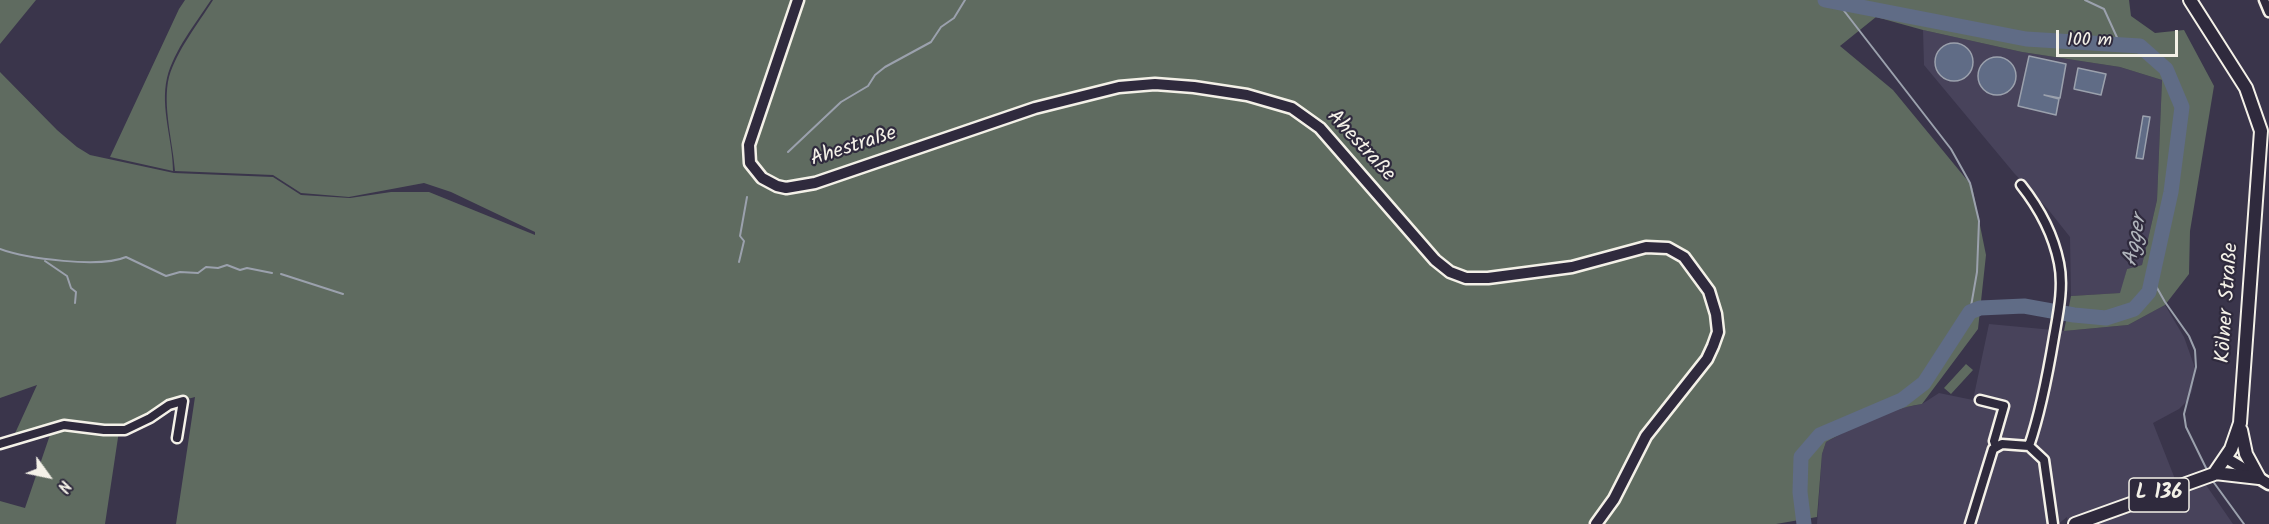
<!DOCTYPE html>
<meta charset="utf-8">
<style>
body{margin:0}
#map{position:relative;width:2269px;height:524px;overflow:hidden;background:#3a354b;font-family:Kalam,sans-serif}
canvas{display:block}
.north{position:absolute;left:18px;top:446px;width:60px;height:60px;-webkit-text-stroke:4px #2f2a3d;paint-order:stroke;rotate:123deg;font-size:16px;font-weight:700;line-height:24px;text-align:center;color:#f4f1e8}
.north::after{content:'';display:block;margin:auto;width:21px;height:27px;background:#f4f1e8;clip-path:polygon(50% 0,100% 100%,50% 72%,0 100%)}
.scale{position:absolute;left:2056px;top:30px;width:122px;height:27px;box-sizing:border-box;border:3px solid #f4f1e8;border-top:0;padding-left:8px;font-size:18px;line-height:21px;white-space:nowrap;color:#f4f1e8;-webkit-text-stroke:4px #2f2a3d;paint-order:stroke}
</style>
<div id="map">
<canvas width="2269" height="524"></canvas>
<div class="north">N</div>
<div class="scale">100 m</div>
</div>
<script>
const ctx = document.querySelector('canvas').getContext('2d');
ctx.lineJoin = 'round';
function fill(path, color) { ctx.fillStyle = color; ctx.fill(path, 'evenodd'); }
function strokePath(path, color, width, dash) { ctx.strokeStyle = color; ctx.lineWidth = width; ctx.lineCap = dash ? 'butt' : 'round'; ctx.setLineDash(dash || []); ctx.stroke(path); }
function write(font, color, halo, rows, align = 'center') {
  ctx.font = font + ' Kalam,sans-serif'; ctx.lineWidth = 4.5; ctx.setLineDash([]); ctx.textBaseline = 'middle'; ctx.strokeStyle = halo; ctx.fillStyle = color; for (const [text, x, y, turn = 0] of rows) {
    ctx.save(); ctx.translate(x, y); ctx.rotate((+turn || 0) * Math.PI / 180); ctx.textAlign = isNaN(turn) ? turn : align; if (halo) ctx.strokeText(text, 0, 0); ctx.fillText(text, 0, 0); ctx.restore();
  }
}
const built = new Path2D(`
 M1923,30L2022,52L2120,67L2162,80L2157,200L2142,265L2127,269L2121,293L2071,296L2070,237L2047,208L2014,173L1924,65Z
 M2165,305L2184,337L2195,368L2192,391L2187,401L2179,409L2153,423L2175,479L2197,472L2233,524H2068L2067,517L2058,524H1817L1822,454L1826,442L1873,416L1896,409L1922,404L1939,393L1973,400L1989,324L2064,331L2128,325Z`);
const green = new Path2D(`
 M0,0H36L0,44Z
 M185,0H211C196,23 174,50 167,78C160,108 173,141 173,171L110,157L179,9Z
 M213,0H2129L2131,16L2155,33L2184,30L2214,86L2190,231L2189,274L2165,305L2128,325L2064,331L2071,296L2120,293L2127,269L2142,265L2157,200L2162,80L2120,67L2022,52L1923,30L1876,17L1840,46L1893,90L1972,186L1986,255L1978,329L1922,404C1882,411 1860,423 1826,442L1822,454L1817,517L1776,524H176L195,397L169,404L126,430L64,424L12,440L37,385L0,398V72L57,130L77,147L90,155L174,173L273,177L301,195L350,198L391,192H429L535,235V232L451,192L424,183L349,197L301,193L273,175L175,171C173,143 162,105 169,77C177,50 198,24 213,0Z
 M1966,364L1973,370L1951,394L1944,388Z
 M64,426L119,431L105,524H0V501L25,508L52,429Z`);
const water = new Path2D(`
 M1935 62a19 19 0 1 1 38 0a19 19 0 1 1-38 0Z
 M2029,56L2066,64L2060,98L2044,95L2059,99L2056,115L2018,106Z
 M1978 76a19 19 0 1 1 38 0a19 19 0 1 1-38 0Z
 M2078,68L2106,74L2101,95L2074,89Z
 M2143,116L2150,117L2143,159L2136,158Z`);
const stream = new Path2D(`
 M2085,0L2104,9L2120,44
 M1838,3L1951,149L1970,183L1979,221L1977,272L1970,312
 M788,152L841,102L868,86L875,75L885,67L931,42L941,27L954,18L965,0
 M0,249C26,259 101,268 126,257L166,276L180,272L198,273L206,267L218,268L227,265L240,270L247,268L272,273
 M45,261L67,276L71,288L76,292L75,303
 M739,262L744,241L740,236L747,197
 M281,274L343,294
 M2152,279L2165,302L2189,336L2195,350L2196,367L2184,414L2186,427L2208,472
 M2212,480L2244,524`);
const river = new Path2D(`
 M1804,524L1800,492L1801,457L1820,435L1902,400L1924,383L1970,312L1980,308L2024,306L2074,315L2106,318L2134,309L2149,292L2171,192L2182,107L2166,69L2140,46L2026,39L1825,0`);
const street = new Path2D(`
 M2264,0L2269,12
 M2021,185C2040,209 2053,233 2059,263C2064,287 2058,314 2054,337C2048,373 2041,411 2029,446
 M1980,400L2004,406L1994,441L1996,447
 M0,444L64,425L104,430H125L150,418L169,405L183,401L177,438
 M2029,446L2044,460L2053,524
 M1970,524L1993,449L2002,444L2029,446`);
const secondary = new Path2D(`
 M798,0L749,145L750,163L762,178L777,186L786,188L815,183L1035,108L1119,87L1155,84L1194,87L1247,95L1292,108L1320,128L1435,260L1450,272L1466,278H1488L1572,267L1646,247L1668,248L1684,257L1709,291L1716,314L1718,332L1713,346L1707,359L1646,436L1614,499L1596,524
 M2226,458L2269,484`);
const primary = new Path2D(`
 M2241,430L2246,454L2259,478
 M2215,473L2259,478
 M2075,524L2214,474L2231,449L2240,423L2261,131L2246,88L2190,0`);
const shields = [
 [2159,495,60]
];
const shieldNames = [
 ["L 136",2159,495]
];
const streetNames = [
 ["Ahestraße",1360,147,47],
 ["Ahestraße",854,148,-18],
 ["Kölner Straße",2229,303,-86]
];
const waterNames = [
 ["Agger",2137,241,-79]
];
fill(built, '#48435b');
fill(green, '#5f6b60');
fill(water, '#606c86');
strokePath(water, '#9ba1ad', 1.5);
strokePath(stream, '#9ba1ad', 2);
strokePath(river, '#606c86', 15);
strokePath(street, '#f4f1e8', 13);
strokePath(secondary, '#f4f1e8', 15);
strokePath(primary, '#f4f1e8', 16);
strokePath(street, '#2f2a3d', 8);
strokePath(secondary, '#2f2a3d', 10);
strokePath(primary, '#2f2a3d', 12);
for (const [x, y, w] of shields) { const box = new Path2D(); box.roundRect(x - w / 2, y - 17, w, 34, 4.5); ctx.fillStyle = '#2f2a3d'; ctx.fill(box); strokePath(box, '#f4f1e8', 1.5); }
write('bold 20px', '#f4f1e8', null, shieldNames);
write('21px', '#f4f1e8', '#2f2a3d', streetNames);
write('italic 22px', '#b1b5bc', '#2f2a3d', waterNames);
</script>
